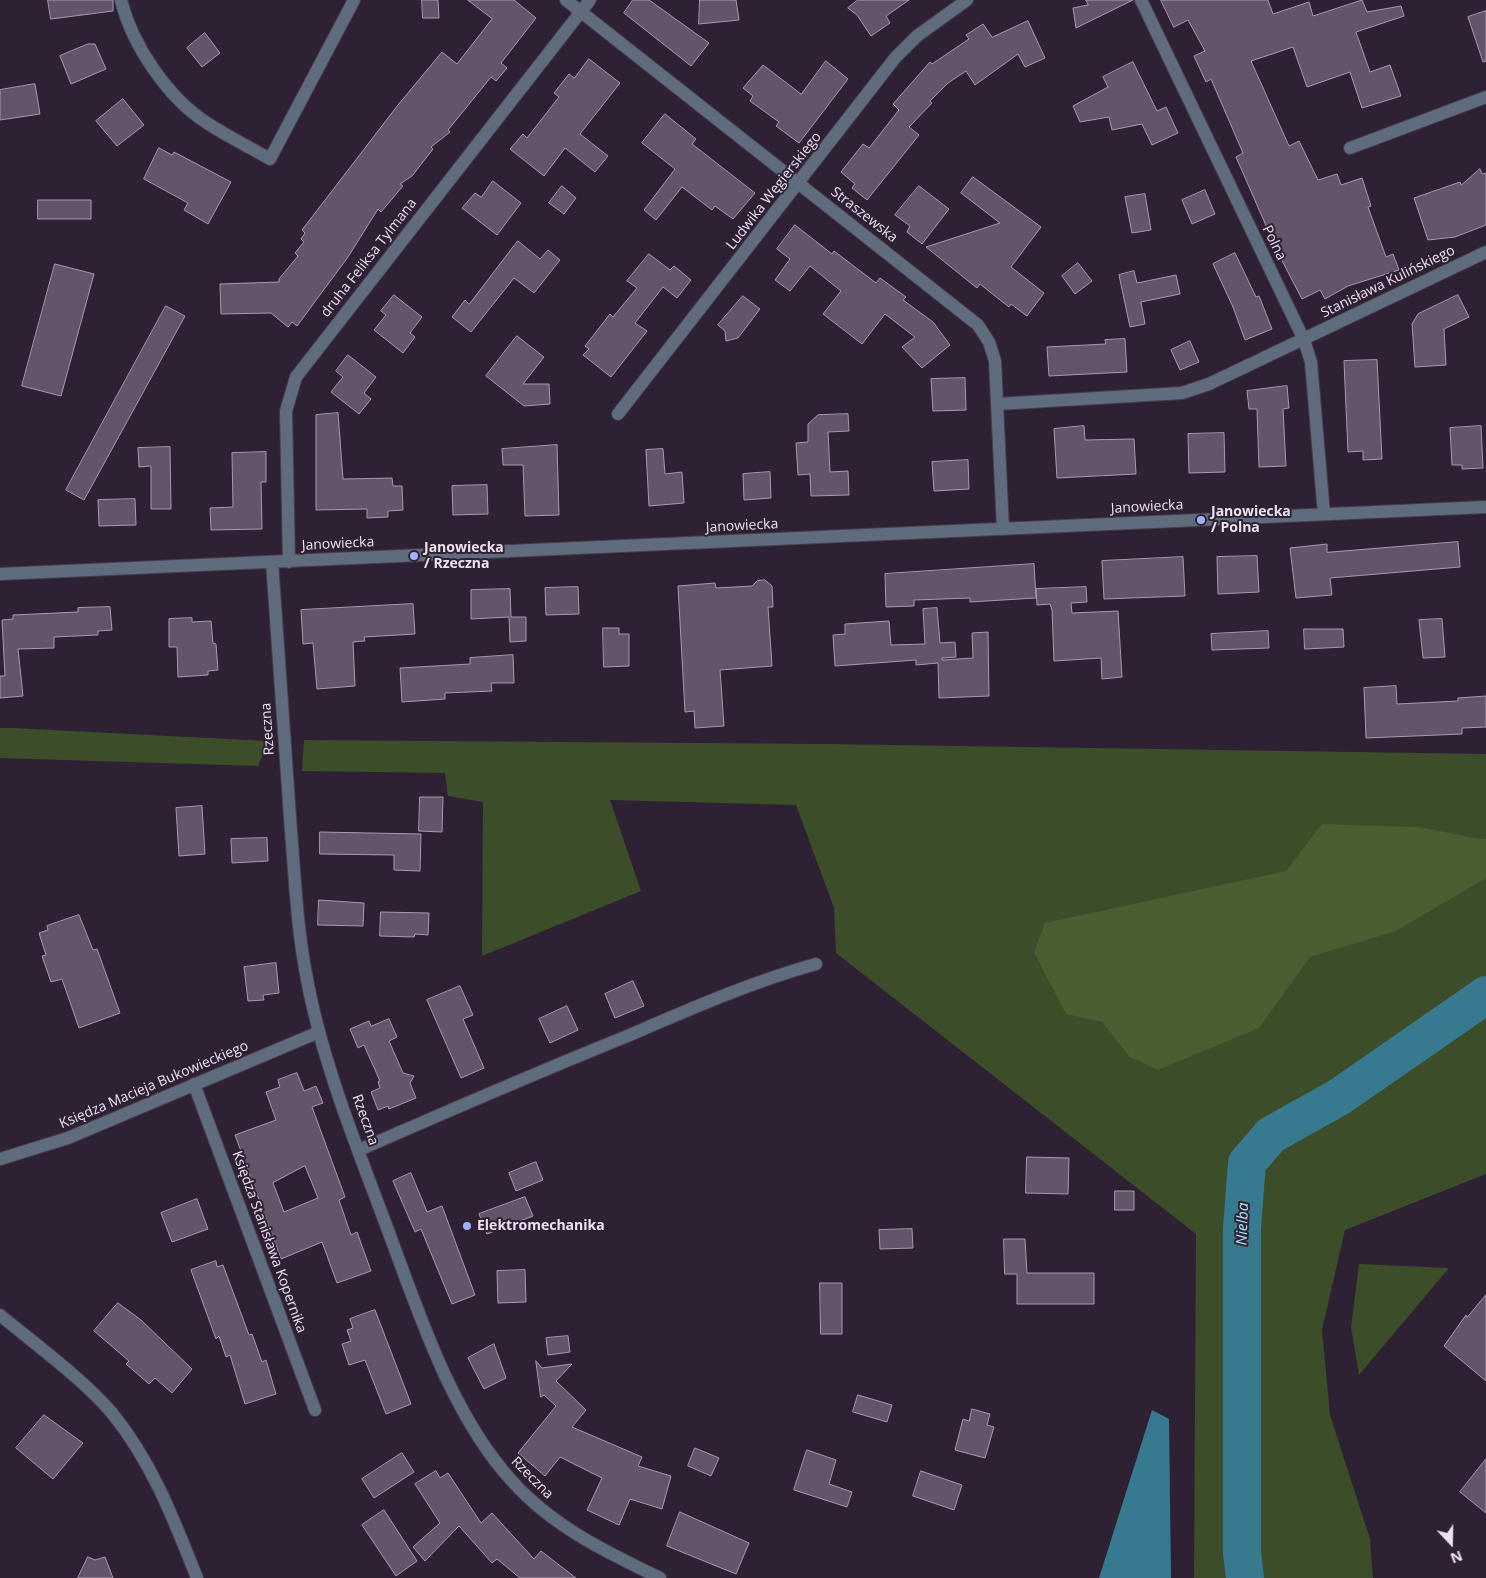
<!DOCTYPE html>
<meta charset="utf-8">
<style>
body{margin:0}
#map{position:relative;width:1486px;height:1578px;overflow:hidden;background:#2f2134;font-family:"Open Sans",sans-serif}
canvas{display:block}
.north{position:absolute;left:1426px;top:1518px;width:50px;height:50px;-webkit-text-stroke:4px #2f2134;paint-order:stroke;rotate:159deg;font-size:14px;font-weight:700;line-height:20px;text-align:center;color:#ece2f0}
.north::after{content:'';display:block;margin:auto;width:18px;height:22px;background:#ece2f0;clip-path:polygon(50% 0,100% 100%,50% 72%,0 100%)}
</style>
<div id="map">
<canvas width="1486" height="1578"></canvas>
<div class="north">N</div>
</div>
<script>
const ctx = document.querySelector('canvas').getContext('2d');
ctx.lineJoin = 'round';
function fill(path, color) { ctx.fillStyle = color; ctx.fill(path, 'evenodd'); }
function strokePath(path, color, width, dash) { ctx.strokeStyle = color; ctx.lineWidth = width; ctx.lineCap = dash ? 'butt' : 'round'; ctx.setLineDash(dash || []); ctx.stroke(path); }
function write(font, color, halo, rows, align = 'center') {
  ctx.font = font + ' "Open Sans",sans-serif'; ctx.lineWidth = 4; ctx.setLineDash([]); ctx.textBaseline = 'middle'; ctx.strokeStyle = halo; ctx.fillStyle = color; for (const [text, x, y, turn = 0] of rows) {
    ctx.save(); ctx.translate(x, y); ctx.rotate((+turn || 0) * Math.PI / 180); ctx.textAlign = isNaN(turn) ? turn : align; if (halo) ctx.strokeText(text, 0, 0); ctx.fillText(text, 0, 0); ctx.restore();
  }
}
const green = new Path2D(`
 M0,728H12L268,741L258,766L0,758Z
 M304,740L827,744L1486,754V1174L1345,1230L1322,1330L1330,1415L1370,1539L1373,1578H1194L1196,1234L836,953L834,908L796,805L610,800L641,891L482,956L483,802L448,796L445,773L302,771Z
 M1359,1264L1449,1268L1359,1375L1351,1327Z`);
const forest = new Path2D(`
 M1322,824L1420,827L1474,838L1486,839V878L1396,931L1310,957L1259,1028L1158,1070L1130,1057L1102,1022L1066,1014L1034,952L1045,923L1286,871Z`);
const water = new Path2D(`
 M1152,1410L1169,1419L1171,1578H1099Z`);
const river = new Path2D(`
 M1245,1578L1242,1553V1228L1247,1163L1271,1135L1339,1097L1486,995`);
const building = new Path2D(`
 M48,0H113V11L51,19Z
 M422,0H438L439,18H423Z
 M468,0H514L536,18L501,63L507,68L496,81L491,77L448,130L450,132L431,147L433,149L412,176L400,184L403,186L381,212L378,209L348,257L297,326L292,322L288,327L271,313L221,314L220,284L279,282V279L298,256L295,253L304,242L301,239L305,233L302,230L398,105L442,52L457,64L492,19Z
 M633,0H649L709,43L691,66L624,13Z
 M700,0H736L739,20L699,24Z
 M858,0H909L886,16L890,23L871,36L857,15L848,8Z
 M1086,0H1133L1076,28L1073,8L1088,5Z
 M1161,0H1268L1273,14L1309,2L1313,16L1362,0L1367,12L1401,6L1404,16L1356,32L1370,72L1390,65L1401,96L1362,108L1350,72L1307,87L1293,47L1251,61L1289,146L1299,141L1318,180L1337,174L1341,185L1362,178L1371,206L1368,207L1386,257L1393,254L1399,270L1348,286L1325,299L1320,290L1302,299L1278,253L1236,157L1243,153L1211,79L1206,82L1194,56L1205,51L1188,20L1174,27Z
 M1486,11V61L1483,62L1468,17Z
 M1028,21L1045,58L1025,67L1018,54L975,85L966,71L948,83L930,101L932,103L909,127L919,135L867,200L852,188L855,184L841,172L863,144L869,148L899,110L893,104L930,62L932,64L969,39L966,35L983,24L992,37Z
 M205,33L220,53L202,67L187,48Z
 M88,44H95L106,69L71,84L60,56Z
 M589,59L620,83L580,134L608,156L595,172L565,148L544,176L510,149L523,134L527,138L559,97L554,93L569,74L574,78Z
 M826,61L848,79L799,143L776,126L779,122L750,101L753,96L743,88L763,65L801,94Z
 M1133,62L1157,111L1166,107L1178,133L1152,145L1142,124L1112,130L1109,117L1080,122L1073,106L1108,87L1103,77Z
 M35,84L40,114L0,120V90Z
 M123,99L144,125L117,146L96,121Z
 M665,114L696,139L692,144L755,193L733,219L715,206L712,210L682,187L656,220L644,210L675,169L642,143Z
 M159,148L172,155L174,152L231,182L208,224L184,210L188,203L144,179Z
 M1480,169L1482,174L1486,173V225L1455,237L1428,240L1414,198L1460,182L1461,185Z
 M973,177L1041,227L1011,267L1044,293L1027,316L1011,304L1009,307L980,284L977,288L926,247L1000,223L961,193Z
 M493,181L521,203L497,235L462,208L475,193L481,197Z
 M562,186L576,198L564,214L549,203Z
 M919,186L949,209L922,244L907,232L910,226L895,215Z
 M1205,190L1215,214L1192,224L1182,200Z
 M1145,194L1151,230L1132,233L1125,197Z
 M38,200H91V219H38Z
 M795,225L832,254L834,251L876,283L880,278L906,297L903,300L933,322L950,345L922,368L902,347L915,337L885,314L862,344L823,314L841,291L810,266L790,291L775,280L790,259L777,249Z
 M518,241L540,259L548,250L560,260L534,293L514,278L471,332L452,317L465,300L469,304Z
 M1235,253L1256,297L1259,296L1272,329L1245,340L1233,307L1213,264Z
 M649,254L670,270L674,266L691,280L677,298L663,287L635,323L647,331L611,377L583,355L589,349L585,346L610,314L613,317L637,288L627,281Z
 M1078,263L1092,281L1075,294L1062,276Z
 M55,264L94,274L61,396L22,386Z
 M1134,271L1137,283L1176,275L1180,294L1141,302L1145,324L1130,327L1119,275Z
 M394,295L422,317L410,333L415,337L403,353L374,330L386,315L381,311Z
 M1458,295L1469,317L1444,329L1446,365L1415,367L1412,324L1418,314Z
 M743,296L760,309L738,338L726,341L725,331L718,325Z
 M166,306L185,316L84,500L66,490Z
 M517,336L544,357L523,384H549L550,404L524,406L486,376Z
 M1125,339L1127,372L1049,376L1047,347L1106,344L1105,340Z
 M1190,341L1199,362L1180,370L1171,350Z
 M348,355L376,377L364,393L371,399L359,414L331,392L343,377L336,371Z
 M1377,360L1382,459L1363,460V451L1348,452L1344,361Z
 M965,378L966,410L933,411L931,379Z
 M1287,386L1289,408L1283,409L1286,466L1259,467L1257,409H1249L1247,391Z
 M338,413L343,479L392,478L393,486H402L403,510L388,511V517L367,518V509L316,510V415Z
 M848,414L849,431L828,432L830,472L848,471L849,495L811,496L810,474L798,475L796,443L808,442V424L818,415Z
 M1084,426L1085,440L1134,439L1136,474L1057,478L1054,429Z
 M1481,426L1483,468L1462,469V465H1452L1450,428Z
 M1224,433L1225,472L1189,473L1188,434Z
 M557,445L559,515L525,516L523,465H503L502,449Z
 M170,447L171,509H151V466L139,467L138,448Z
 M663,449L665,474L682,472L684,503L649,506L646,450Z
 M266,452V482H261L262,529L211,530L210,508L233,507L232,453Z
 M968,460L969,489L934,491L932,462Z
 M770,472L771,498L744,500L743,474Z
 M487,485L488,514L453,515L452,486Z
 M135,499L136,525L99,526L98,500Z
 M1458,542L1460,567L1330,578L1332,595L1296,598L1290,548L1327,544V552Z
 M1257,556L1259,592L1218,594L1217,557Z
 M1183,557L1185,596L1104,599L1102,561Z
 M1034,564L1036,598L970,602V598L914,600V606L886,607L885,574Z
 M765,580L772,586L773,607H768L772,666L720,670L724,726L695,728L694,711L685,712L678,586L715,583L716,588L752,586L757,581Z
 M578,587L579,614L546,615L545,588Z
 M1086,587L1087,602L1071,603L1072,613L1118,611L1122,677L1102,679L1101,658L1054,661L1052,610L1050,604L1037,605L1036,589Z
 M510,589L511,617H526V641L510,642L509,617L471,619V590Z
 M413,604L415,634L364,637L365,641L353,642L355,686L317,689L313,643L303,644L301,610Z
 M110,607L112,630L98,631V635L54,637V648L18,649L23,696L0,698V676H5L2,620L13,619V615L78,612V608Z
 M937,608L940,643L955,642L956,657L942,658V660L973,658L972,633L988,632L989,696L939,698L938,663L916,665V660L835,666L833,635L845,634V624L889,621L891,645L925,644L923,609Z
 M192,618V622L211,621L213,643L216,644L218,670L208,671V675L178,677L177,647H169V619Z
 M1442,619L1445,657L1423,658L1419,620Z
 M603,628H619V634H629V666L604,667Z
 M1304,629H1343L1344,647L1305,649Z
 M1268,631L1269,648L1212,650L1211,634Z
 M513,655L514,683H491L492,691L445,693V699L402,702L400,668L470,664V658Z
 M1396,686L1397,704L1458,701V698L1486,696V727L1462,728V734L1366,738L1364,688Z
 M420,797H443L442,832L419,831Z
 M202,806L205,854L179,856L176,808Z
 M320,832L421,834L420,871L394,870V855L320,854Z
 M267,838L268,861L232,863L231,839Z
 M319,900L364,903L363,926L318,925Z
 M381,912L429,913L428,935L415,934L414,937L380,936Z
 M79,915L93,950L97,949L120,1013L79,1028L62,979L51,982L42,956L46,955L39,933L48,930L47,926Z
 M276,963L279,993L263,995L264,1000L248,1001L244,967Z
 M633,981L644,1006L615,1018L605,994Z
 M460,986L473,1015L463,1019L484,1068L461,1078L427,1000Z
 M567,1006L578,1030L550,1043L539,1019Z
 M389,1019L397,1037L389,1041L403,1073L414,1076L410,1083L416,1098L389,1109L388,1106L378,1110L371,1092L380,1088L378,1082L380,1081L364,1045L358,1048L350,1029L369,1021L371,1026Z
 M297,1073L304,1091L316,1086L323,1103L312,1107L345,1197L339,1200L351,1235L357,1232L371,1271L337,1283L322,1242L281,1259L235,1135L276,1120L266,1092L280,1087L278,1080ZM305,1166L318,1198L284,1212L273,1183Z
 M1027,1157L1069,1158L1068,1194L1026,1193Z
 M536,1162L543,1180L516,1191L509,1173Z
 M411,1173L427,1212L442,1206L475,1295L452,1304L421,1229L415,1232L393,1181Z
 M1115,1191H1134V1210H1115Z
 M525,1197L533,1216L487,1234L479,1214Z
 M197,1199L208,1229L172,1242L161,1213Z
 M912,1229L913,1248L880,1249L879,1230Z
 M1004,1239H1025L1027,1273H1094V1304H1017V1274H1005Z
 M216,1261L217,1267L223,1265L249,1335L252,1334L262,1362L266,1360L276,1394L245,1404L230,1355L226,1357L219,1336L216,1339L191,1270Z
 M525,1270L526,1302L498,1303L497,1271Z
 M820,1283H842V1334H821Z
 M1486,1295V1381L1444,1346L1466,1315L1467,1317Z
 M118,1303L141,1320L192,1369L172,1393L155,1378L149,1384L126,1364L129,1361L94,1331Z
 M375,1310L411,1404L386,1414L365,1360L349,1365L342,1344L351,1341L347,1330L353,1328L350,1319Z
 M568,1336L570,1352L548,1355L546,1338Z
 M494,1344L506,1378L484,1389L468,1358Z
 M536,1361L542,1368L572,1364L556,1381L586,1410L572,1427L642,1457L638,1466L671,1476L662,1509L630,1499L619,1525L587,1510L602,1478L560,1457L545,1476L518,1453L556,1406L544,1395L541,1397Z
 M858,1395L892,1405L887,1422L853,1412Z
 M972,1409L990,1414L987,1425L994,1427L985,1458L955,1450L963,1419L969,1421Z
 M44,1415L83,1443L53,1479L16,1448Z
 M695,1448L719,1458L711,1476L688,1466Z
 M807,1450L836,1460L829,1484L852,1492L847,1507L794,1490Z
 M402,1453L414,1472L374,1498L362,1479Z
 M1486,1459V1513L1460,1492Z
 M436,1471L440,1478L448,1473L481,1523L492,1513L534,1559L541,1551L576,1578H520L497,1559L492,1563L459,1526L425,1561L413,1547L440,1523L415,1484Z
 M921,1471L962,1485L954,1510L913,1496Z
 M384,1510L417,1561L396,1576L362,1525Z
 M680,1512L749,1543L736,1574L667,1546Z
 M88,1557L95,1560L105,1557L113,1578H78Z`);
const minor = new Path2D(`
 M121,0C132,45 168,98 207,123C227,136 249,147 270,159L354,0
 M566,0L978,325L989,342L995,361L1003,529
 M1141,0L1304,340L1311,362L1324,514
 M1350,148L1486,97
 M997,404L1182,393L1209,384L1486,252
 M618,414L895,58L917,36L967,0
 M272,562C279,652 284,742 291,831C295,879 297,927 306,974C323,1069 363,1161 396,1252C424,1328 456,1420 512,1481C552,1526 606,1552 660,1578
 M289,562L286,411L296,377L590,0
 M0,574L1486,507
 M194,1084L315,1410
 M359,1150C448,1111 536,1073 625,1037C688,1010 751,982 816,964
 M0,1159L68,1138L319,1032
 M0,1315C35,1344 83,1379 112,1413C152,1462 174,1520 197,1578`);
const markers = [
 [1201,520,5,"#9fb3fd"],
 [414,556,5,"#9fb3fd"],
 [467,1226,5,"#9fb3fd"]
];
const streetNames = [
 ["Ludwika Węgierskiego",774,191,-52],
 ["Straszewska",864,215,38],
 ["Polna",1274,243,64],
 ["druha Feliksa Tylmana",369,258,-52],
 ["Stanisława Kulińskiego",1388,282,-26],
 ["Janowiecka",1147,507,-3],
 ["Janowiecka",742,526,-3],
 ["Janowiecka",338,544,-3],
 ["Rzeczna",268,729,-94],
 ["Księdza Macieja Bukowieckiego",154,1085,-23],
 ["Rzeczna",365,1120,70],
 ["Księdza Stanisława Kopernika",269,1242,70],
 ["Rzeczna",532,1478,45]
];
const poiNames = [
 ["Janowiecka",1211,512],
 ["/ Polna",1211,528],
 ["Janowiecka",424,548],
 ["/ Rzeczna",424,564],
 ["Elektromechanika",477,1226]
];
const waterNames = [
 ["Nielba",1243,1224,-88]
];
fill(green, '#3c4d29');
fill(forest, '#495e31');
fill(water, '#37798e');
strokePath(river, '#37798e', 38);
fill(building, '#64546a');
strokePath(building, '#aa98b0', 1);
strokePath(minor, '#493c4e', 14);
strokePath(minor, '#5e6c7e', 12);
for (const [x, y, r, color] of markers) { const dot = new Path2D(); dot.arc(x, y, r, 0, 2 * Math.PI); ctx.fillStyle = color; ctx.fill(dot); strokePath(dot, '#2f2134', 2); }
write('14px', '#ece2f0', '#2f2134', streetNames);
write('bold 14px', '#ece2f0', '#2f2134', poiNames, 'left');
write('italic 15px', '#afe7fa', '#2f2134', waterNames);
</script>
